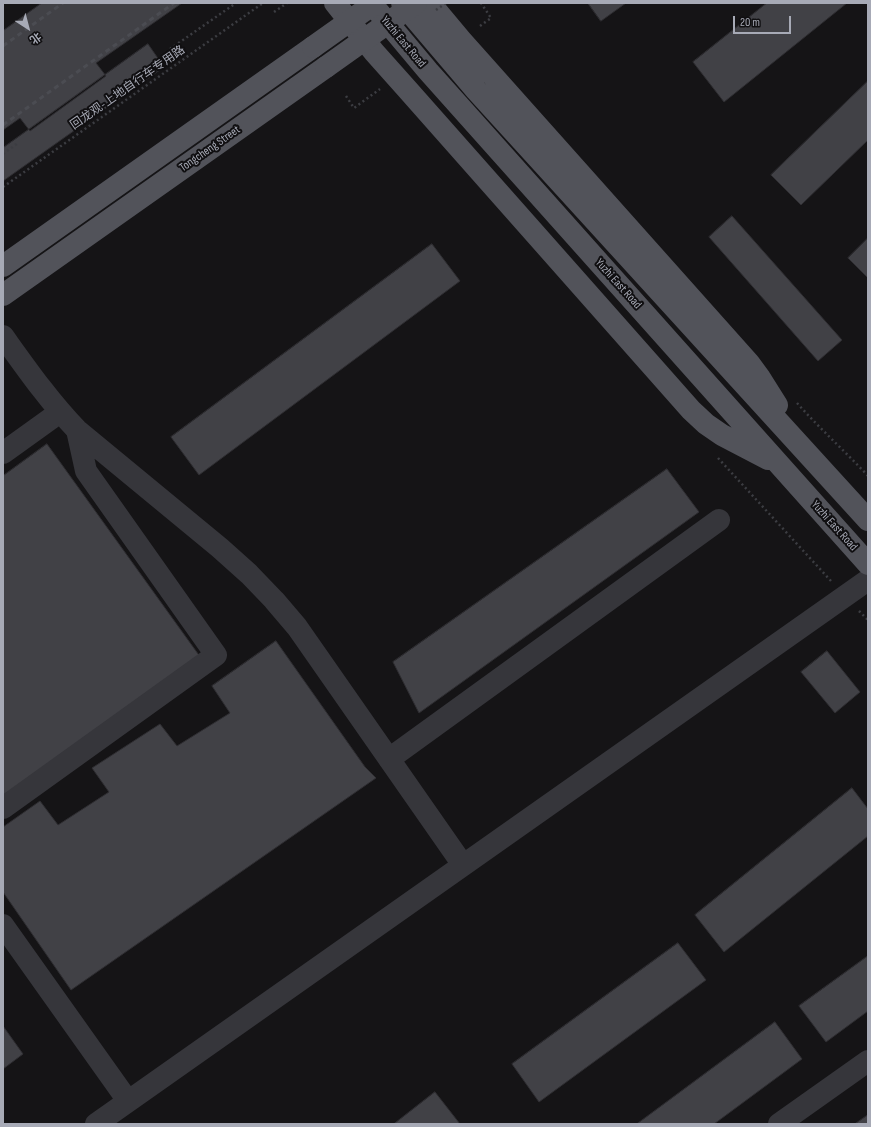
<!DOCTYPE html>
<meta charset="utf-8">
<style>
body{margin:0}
#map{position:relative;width:871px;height:1127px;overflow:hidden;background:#151416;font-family:"Sofia Sans Condensed","Noto Sans SC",sans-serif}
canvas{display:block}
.frame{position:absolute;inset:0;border:4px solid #a7aab6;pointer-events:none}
.north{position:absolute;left:8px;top:8px;width:40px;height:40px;-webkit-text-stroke:3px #100f11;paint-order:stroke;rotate:144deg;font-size:11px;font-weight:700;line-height:16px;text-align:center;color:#a7aab6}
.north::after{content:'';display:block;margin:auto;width:14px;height:18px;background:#a7aab6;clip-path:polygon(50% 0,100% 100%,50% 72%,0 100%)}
.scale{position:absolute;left:733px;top:16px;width:58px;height:18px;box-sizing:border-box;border:2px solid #a7aab6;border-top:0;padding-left:5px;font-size:12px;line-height:14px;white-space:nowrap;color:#a7aab6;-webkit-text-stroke:3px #100f11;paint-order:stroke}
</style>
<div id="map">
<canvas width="871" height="1127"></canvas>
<div class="frame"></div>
<div class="north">北</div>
<div class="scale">20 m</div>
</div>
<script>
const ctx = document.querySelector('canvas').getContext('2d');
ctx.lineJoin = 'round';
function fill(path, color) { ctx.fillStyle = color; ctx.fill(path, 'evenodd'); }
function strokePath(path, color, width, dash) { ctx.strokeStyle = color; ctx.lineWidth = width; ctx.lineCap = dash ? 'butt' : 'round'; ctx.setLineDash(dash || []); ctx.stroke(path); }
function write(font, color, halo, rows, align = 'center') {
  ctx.font = font + ' "Sofia Sans Condensed","Noto Sans SC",sans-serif'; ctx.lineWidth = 4; ctx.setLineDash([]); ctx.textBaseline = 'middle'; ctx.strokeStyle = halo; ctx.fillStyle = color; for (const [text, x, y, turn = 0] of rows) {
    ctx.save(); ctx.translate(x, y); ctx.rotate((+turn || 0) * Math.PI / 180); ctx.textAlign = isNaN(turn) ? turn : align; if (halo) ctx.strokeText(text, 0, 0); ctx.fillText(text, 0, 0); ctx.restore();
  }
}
const building = new Path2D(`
 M42,3H182L96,63L106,76L30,131L20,118L3,130V31Z
 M588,3H626L601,21Z
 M767,3H847L724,102L693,62Z
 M148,44L164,67L3,181V148Z
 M868,81V140L801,205L771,175Z
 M732,216L842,340L818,361L709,237Z
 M868,238V278L848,258Z
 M432,244L460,281L199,475L171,437Z
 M47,444L201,658L3,801V476Z
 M667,469L699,512L419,713L393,662Z
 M276,641L365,767L376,778L71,990L3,892V827L40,801L58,825L109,792L92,768L160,724L177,746L230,713L212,686Z
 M827,651L860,692L835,713L801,672Z
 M852,788L868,809V836L724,952L695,915Z
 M678,943L706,980L539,1102L512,1064Z
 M868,956V1011L826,1042L799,1006Z
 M775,1022L802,1059L714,1124H637Z
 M3,1026L23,1054L3,1069Z
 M435,1092L460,1124H394Z
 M868,1115V1124H855Z`);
const path = new Path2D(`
 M274,12L287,3
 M480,26L491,18L481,3
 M170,49L236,3
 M346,96L354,108L380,89
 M3,154L18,143
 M3,187L263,3
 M797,403C820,429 845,451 868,476
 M718,458L831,581
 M859,611L868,620`);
const minor = new Path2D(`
 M3,336C26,368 49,401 77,430L220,548L249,574L274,600L297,627L463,865
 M3,453L60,412
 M389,759L719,520
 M3,808L216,655L86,471L77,430
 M3,925L128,1101
 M96,1124L868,580
 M779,1124L868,1061`);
const major = new Path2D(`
 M335,3L374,52L407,89L691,410L706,424L722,435L768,459
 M371,3L428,71L868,564
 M402,3L476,90L868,520
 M430,3L461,40L749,363L760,378L777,405
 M3,266L313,47
 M3,295L326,67`);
const rail = new Path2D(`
 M3,46L63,3
 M3,125L174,3`);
const pathBridge = new Path2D(`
 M436,10L446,3`);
const majorBridge = new Path2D(`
 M313,47L375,3
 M326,67L416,3`);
const streetNames = [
 ["Yuzhi East Road",403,42,50],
 ["回龙观-上地自行车专用路",128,88,-35],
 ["Tongcheng Street",210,149,-35],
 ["Yuzhi East Road",618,284,48],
 ["Yuzhi East Road",834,526,48]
];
fill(building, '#414146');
strokePath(building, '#2f2e32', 1);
strokePath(path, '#3c3d42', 2.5, [2, 3]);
strokePath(minor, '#36363b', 22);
strokePath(major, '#52535a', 22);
strokePath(rail, '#4b4c52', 3, [5, 4]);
strokePath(pathBridge, '#3c3d42', 2.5, [2, 3]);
strokePath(majorBridge, '#52535a', 22);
write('12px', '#a7aab6', '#100f11', streetNames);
</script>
